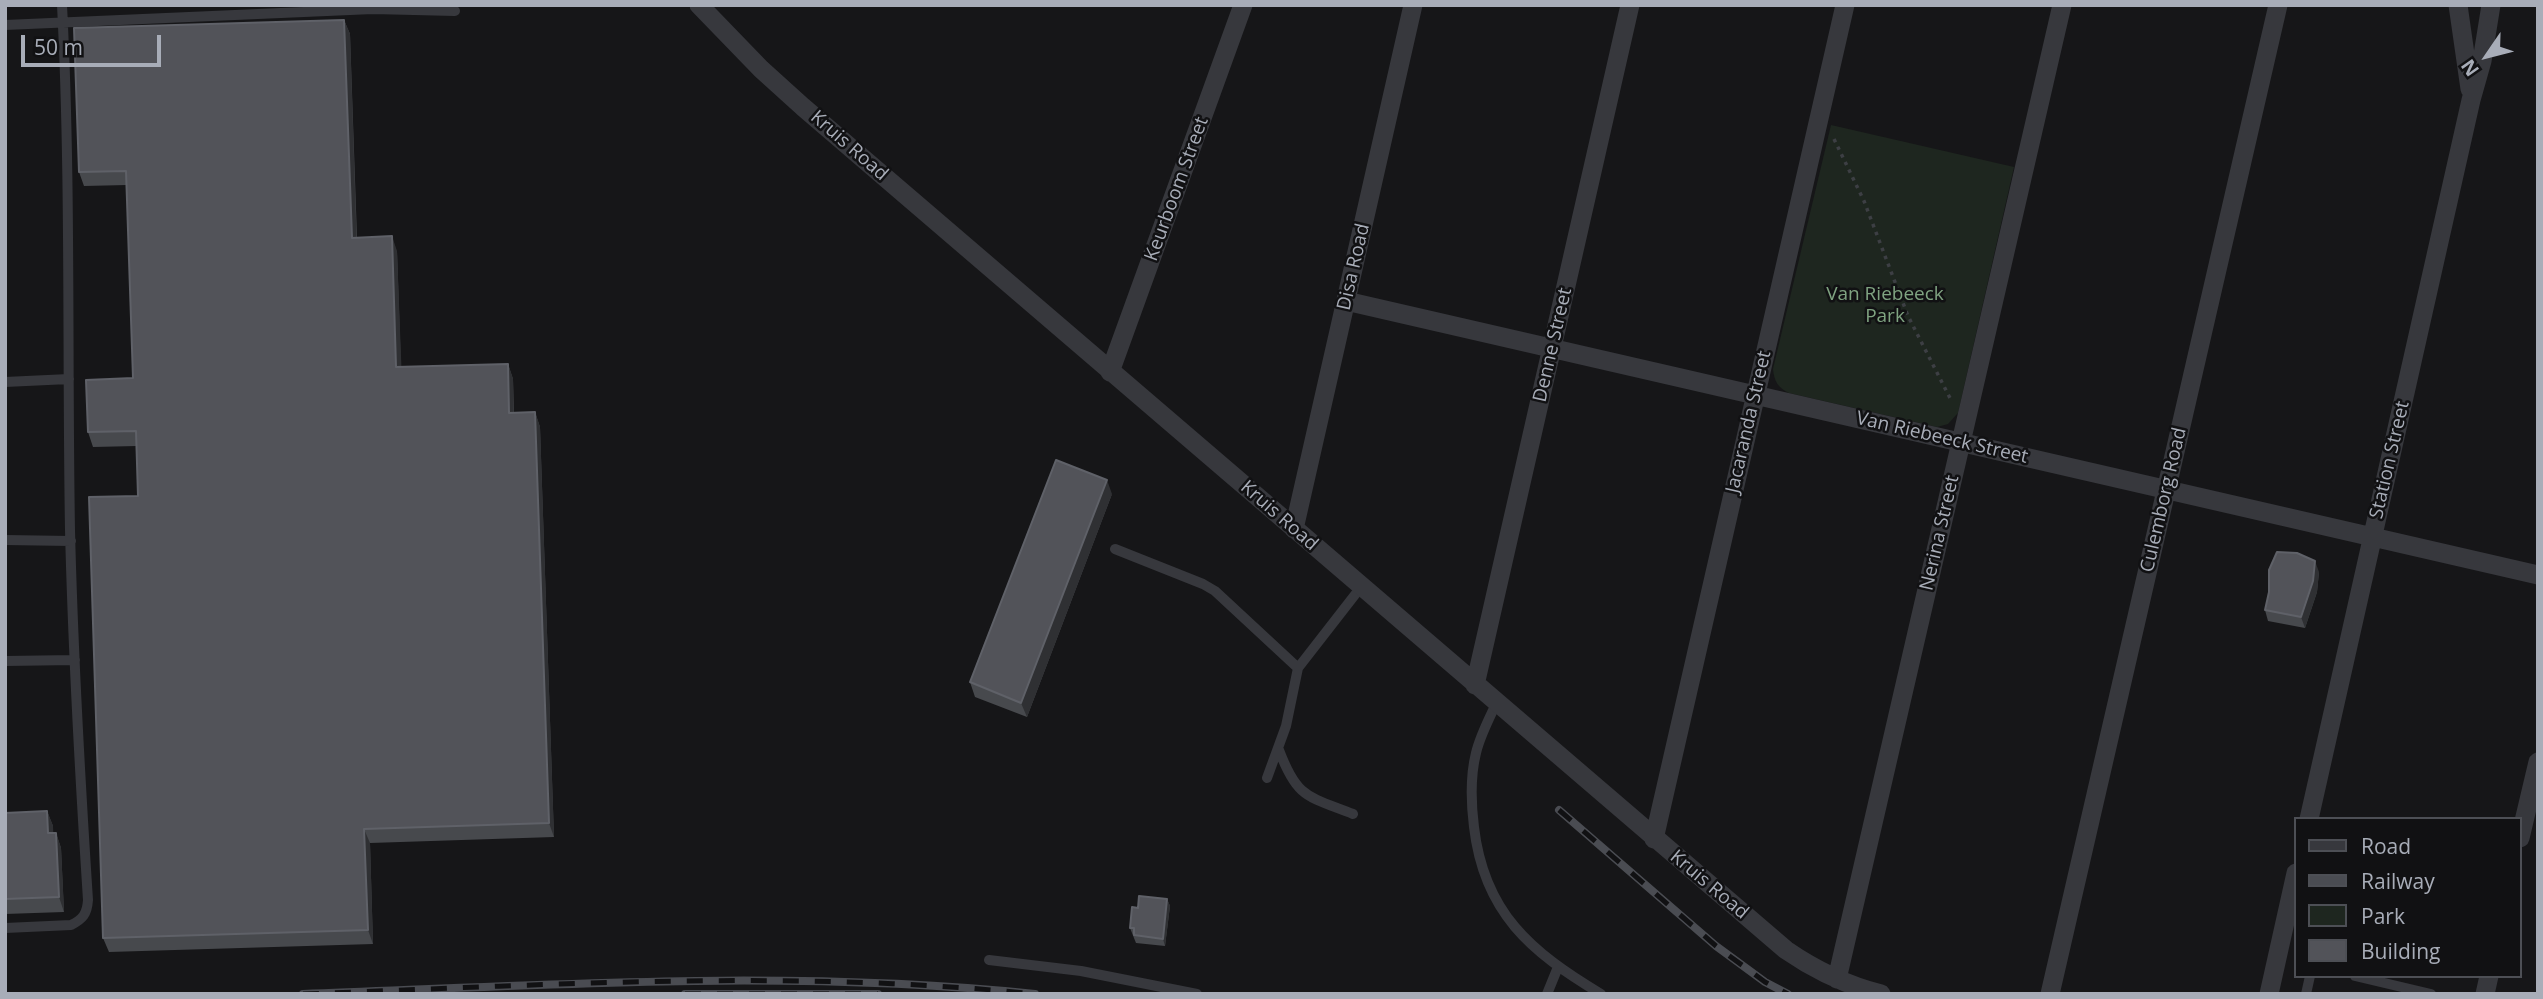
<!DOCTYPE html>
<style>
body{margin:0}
#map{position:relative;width:2543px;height:999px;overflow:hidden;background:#161618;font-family:"Open Sans",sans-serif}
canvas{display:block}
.frame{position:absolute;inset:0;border:7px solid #a8adb8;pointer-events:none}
.legend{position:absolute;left:2294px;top:817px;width:228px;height:161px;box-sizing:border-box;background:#111113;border:2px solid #4d4f55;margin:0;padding:9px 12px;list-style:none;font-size:21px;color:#a8adb8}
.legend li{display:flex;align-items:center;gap:14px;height:35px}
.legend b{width:35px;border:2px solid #4d4f55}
.north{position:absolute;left:2452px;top:21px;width:70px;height:70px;-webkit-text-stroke:5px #111113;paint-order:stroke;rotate:235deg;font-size:19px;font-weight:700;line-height:28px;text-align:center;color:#a8adb8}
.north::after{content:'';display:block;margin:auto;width:24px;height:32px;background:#a8adb8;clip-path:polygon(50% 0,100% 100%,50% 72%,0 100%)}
.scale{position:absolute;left:21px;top:35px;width:140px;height:32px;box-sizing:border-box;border:4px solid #a8adb8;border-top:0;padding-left:9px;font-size:21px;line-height:24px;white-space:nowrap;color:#a8adb8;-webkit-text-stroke:5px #111113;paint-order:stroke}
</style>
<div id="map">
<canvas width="2543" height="999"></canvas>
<div class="frame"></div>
<ul class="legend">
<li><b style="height:9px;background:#37383d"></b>Road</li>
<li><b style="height:9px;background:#4a4c52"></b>Railway</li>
<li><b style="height:19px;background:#1e261f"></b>Park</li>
<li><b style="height:19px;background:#525359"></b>Building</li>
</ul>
<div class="north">N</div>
<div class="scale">50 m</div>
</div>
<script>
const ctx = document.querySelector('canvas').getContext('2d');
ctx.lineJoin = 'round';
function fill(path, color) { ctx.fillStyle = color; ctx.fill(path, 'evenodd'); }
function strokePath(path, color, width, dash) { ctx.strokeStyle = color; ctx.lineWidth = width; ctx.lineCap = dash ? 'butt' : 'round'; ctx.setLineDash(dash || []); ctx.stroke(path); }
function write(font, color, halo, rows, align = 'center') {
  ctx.font = font + ' "Open Sans",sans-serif'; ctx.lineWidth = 5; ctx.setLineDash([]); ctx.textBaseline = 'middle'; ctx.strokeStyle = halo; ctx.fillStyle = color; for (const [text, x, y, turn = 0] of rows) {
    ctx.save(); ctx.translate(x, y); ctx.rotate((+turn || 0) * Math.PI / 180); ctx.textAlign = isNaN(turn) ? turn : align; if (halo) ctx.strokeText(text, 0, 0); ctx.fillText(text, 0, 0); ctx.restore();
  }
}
const green = new Path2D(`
 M1831,125L2014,167L1958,413L1948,424L1937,427L1789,393C1778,388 1774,381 1773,369Z`);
const path = new Path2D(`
 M1834,139L1864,201L1908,316L1951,400`);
const service = new Path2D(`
 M373,5V9L455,11
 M5,25L373,9
 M5,382L69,379
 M5,540L71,541
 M1115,549L1203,584L1215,591L1298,668
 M5,661L75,660
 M1496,704C1489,719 1480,736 1476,753C1470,777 1471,803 1474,827C1484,913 1531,952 1601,994
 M1279,750C1297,798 1307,796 1353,814
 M1267,778L1286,726L1298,668L1361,587
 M5,928L71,925C83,919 87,914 88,900C80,777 73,653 70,530C67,355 71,180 62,5
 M989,960L1081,971L1197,994
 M2355,976L2431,994
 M1547,994L1558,967
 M2306,994L2310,976`);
const minor = new Path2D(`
 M699,5L761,69L803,107L1786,950C1815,970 1846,985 1881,994
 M2458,5L2470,89
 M1346,301L2538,575
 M1110,372L1243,5
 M1294,529L1413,5
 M1475,685L1630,5
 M2309,819L2471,100L2482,61L2491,5
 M2520,838L2538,762
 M1654,839L1845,5
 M1837,979L2062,5
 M2050,994L2278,5
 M2269,994L2296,873
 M2485,994L2489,976`);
const rail = new Path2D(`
 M1559,810L1716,946L1765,982L1788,994
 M303,994C547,985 792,969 1035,994
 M685,994H878`);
const wall = new Path2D(`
 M344,20L350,34L357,238L397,251L401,367L508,364L513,379L514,413L535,412L540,427L554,837L370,843L373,944L109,952L103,938L138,496L137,446L93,447L88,432L133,378L127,185L84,186L79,172Z
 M1112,494L1027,717L975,697L970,682Z
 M2319,572L2317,592L2305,628L2268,621L2265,610Z
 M47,811L53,826V833H56L61,848L64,912L5,914V813Z
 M1167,899L1170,906L1165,946L1136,943L1130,928L1138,908Z`);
const shadedWall = new Path2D(`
 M344,20L350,34L357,252L352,238Z
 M392,236L397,251L402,382L396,367Z
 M508,364L513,379L514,427L509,413Z
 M535,412L540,427L554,837L549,823Z
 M1107,480L1112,494L1027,717L1021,703Z
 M2315,561L2319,572L2317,592L2305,628L2301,617Z
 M47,811L53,826L54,848L48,833Z
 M364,829L370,843L373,944L368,930Z
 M56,833L61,848L64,912L59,897Z
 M1167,899L1170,906L1165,946L1163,939Z`);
const building = new Path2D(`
 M344,20L352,238L392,236L396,367L508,364L509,413L535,412L549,823L364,829L368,930L103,938L89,497L138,496L136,431L88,432L86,380L133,378L126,171L79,172L74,28Z
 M1056,460L1107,480L1021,703L970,682Z
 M2277,552L2297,553L2315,561L2313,581L2301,617L2265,610L2269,592V570Z
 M47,811L48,833H56L59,897L5,899V813Z
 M1139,896L1167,899L1163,939L1134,935V928H1130L1132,907L1138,908Z`);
const streetNames = [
 ["Kruis Road",849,146,41],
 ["Keurboom Street",1177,189,-70],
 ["Disa Road",1354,267,-77],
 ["Denne Street",1553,345,-77],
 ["Jacaranda Street",1749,422,-77],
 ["Van Riebeeck Street",1942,438,13],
 ["Station Street",2390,460,-77],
 ["Culemborg Road",2164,500,-77],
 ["Kruis Road",1279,516,41],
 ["Nerina Street",1940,533,-77],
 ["Kruis Road",1709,885,40]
];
const parkNames = [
 ["Van Riebeeck",1885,295],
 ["Park",1885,317]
];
fill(green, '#1e261f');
strokePath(path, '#3d3f44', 3.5, [3.5, 5]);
strokePath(service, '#37383d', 10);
strokePath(minor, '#37383d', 19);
strokePath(rail, '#4a4c52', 8);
strokePath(rail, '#111113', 5, [16]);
fill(wall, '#47494d');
fill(shadedWall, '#2f3033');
fill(building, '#525359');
strokePath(building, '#5f6168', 2);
write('19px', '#a8adb8', '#111113', streetNames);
write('19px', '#7fa381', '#111113', parkNames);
</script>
